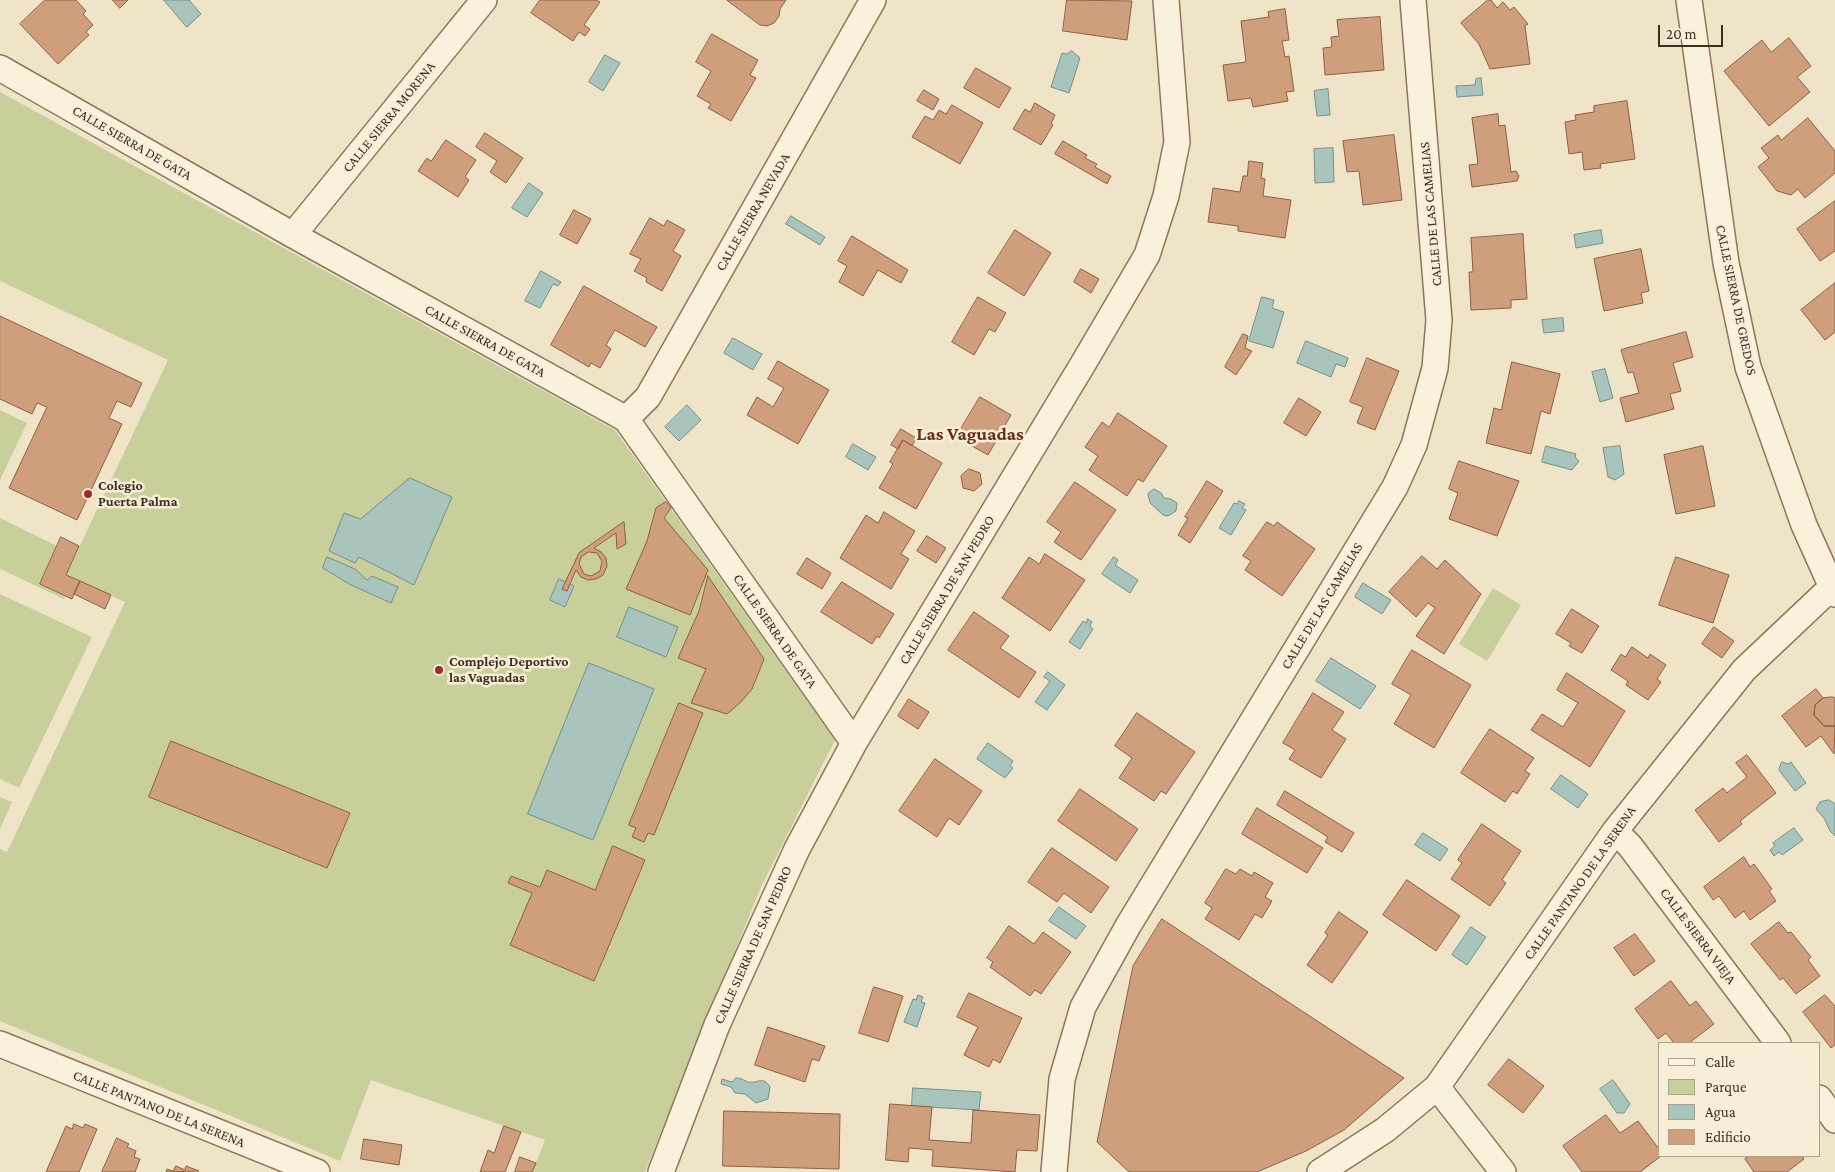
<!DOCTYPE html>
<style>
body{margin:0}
#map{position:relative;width:1835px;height:1172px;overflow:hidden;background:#f0e4c8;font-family:"Crimson Pro",serif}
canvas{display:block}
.legend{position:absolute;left:1658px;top:1042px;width:162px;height:115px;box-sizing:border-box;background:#f7eed8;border:1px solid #ada18e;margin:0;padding:6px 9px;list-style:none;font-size:15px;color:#3d2e20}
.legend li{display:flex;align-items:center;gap:10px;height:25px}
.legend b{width:25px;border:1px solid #ada18e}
.scale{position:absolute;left:1658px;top:25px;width:65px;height:22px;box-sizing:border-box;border:2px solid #3d2e20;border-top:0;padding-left:6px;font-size:15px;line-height:18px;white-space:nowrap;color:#3d2e20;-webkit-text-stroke:4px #f7eed8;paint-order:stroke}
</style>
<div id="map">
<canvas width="1835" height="1172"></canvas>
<ul class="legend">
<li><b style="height:6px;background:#faf1dc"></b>Calle</li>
<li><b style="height:14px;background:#c9cf9b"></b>Parque</li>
<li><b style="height:14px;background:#a9c4bc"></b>Agua</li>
<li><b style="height:14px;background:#cf9f7d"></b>Edificio</li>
</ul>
<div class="scale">20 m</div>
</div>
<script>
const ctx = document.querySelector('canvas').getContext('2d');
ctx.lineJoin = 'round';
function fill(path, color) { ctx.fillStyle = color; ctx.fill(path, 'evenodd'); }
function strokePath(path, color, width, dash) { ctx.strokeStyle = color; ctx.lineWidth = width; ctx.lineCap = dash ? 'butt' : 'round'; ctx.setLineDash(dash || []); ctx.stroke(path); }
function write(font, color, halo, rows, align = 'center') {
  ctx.font = font + ' "Crimson Pro",serif'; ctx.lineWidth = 5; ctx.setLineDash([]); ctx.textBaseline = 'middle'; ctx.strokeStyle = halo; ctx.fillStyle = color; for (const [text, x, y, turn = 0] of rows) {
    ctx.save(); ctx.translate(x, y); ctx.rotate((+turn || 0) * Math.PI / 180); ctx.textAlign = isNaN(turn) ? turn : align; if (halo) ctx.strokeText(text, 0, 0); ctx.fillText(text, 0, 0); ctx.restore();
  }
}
const green = new Path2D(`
 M0,92L615,430L835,740L761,887L645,1172H532L545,1140L371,1080L340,1161L0,1021V849L7,852L125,602L66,575L168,360L0,281Z
 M0,410L27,423L0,480Z
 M0,518L57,546L40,584L65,596L64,599L0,569Z
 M1493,588L1521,605L1487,661L1459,644Z
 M0,594L92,637L19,788L0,779Z
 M0,797L12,802L0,829Z`);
const water = new Path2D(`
 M164,0H189L201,14L187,27Z
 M1072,51L1080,58L1069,93L1051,87L1062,53L1066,54Z
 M605,55L620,63L603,91L589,82Z
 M1481,78L1483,95L1457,97L1456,86L1475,85L1476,79Z
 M1328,89L1330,115L1317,116L1314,91Z
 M1333,148L1334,182L1315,183L1314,149Z
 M529,183L543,193L527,217L512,208Z
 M791,216L825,237L820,245L786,224Z
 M1601,230L1603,243L1576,248L1574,235Z
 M541,271L561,282L558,286L553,284L540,308L525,301Z
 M1262,297L1274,300L1272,308L1284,312L1273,348L1249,341Z
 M1563,318L1564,331L1544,333L1542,320Z
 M733,338L762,354L753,370L724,353Z
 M1306,341L1348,358L1345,367L1336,364L1331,377L1297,363Z
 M1605,369L1613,398L1600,402L1592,372Z
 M687,405L701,420L679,441L665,427Z
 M853,444L876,457L868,470L846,457Z
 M1546,446L1576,454L1575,457L1579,461L1572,470L1542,462Z
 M1620,446L1624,474L1615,480L1608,477L1603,448Z
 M410,478L452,497L414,585L359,557L355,563L329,551L344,513L360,519Z
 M1154,489L1161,493L1164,498L1171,499L1177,503L1176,511L1168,516L1163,515L1150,503L1148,494Z
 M1239,501L1245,504L1242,508L1246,510L1231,535L1219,528L1234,503L1237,504Z
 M327,557L355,569L367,580L372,576L398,587L391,603L349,584L323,568Z
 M1114,557L1118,560L1115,565L1138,580L1130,593L1102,574Z
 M559,579L574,586L565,607L550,600Z
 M1363,583L1391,600L1382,614L1355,597Z
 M629,607L678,627L666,657L617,637Z
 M1088,619L1092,622L1090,626L1093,629L1080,649L1069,642L1083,621L1086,623Z
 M1331,658L1376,686L1360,709L1316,681Z
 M589,663L654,689L593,840L528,814Z
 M1048,672L1065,685L1047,710L1035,702L1050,681L1044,677Z
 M988,743L1013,761L1010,766L1013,768L1005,778L977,759Z
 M1782,762L1788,764L1791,762L1806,783L1795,791L1779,770Z
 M1561,775L1588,794L1578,808L1551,789Z
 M1829,800L1835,804V836L1830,831L1824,818L1816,809L1820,802Z
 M1794,828L1803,840L1782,855L1779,852L1774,856L1770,850L1775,846L1773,843Z
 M1423,833L1448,849L1440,861L1415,845Z
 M1059,907L1086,926L1076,939L1049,921Z
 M1471,927L1486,937L1467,965L1452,955Z
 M918,995L923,997L921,1002L925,1003L917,1027L904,1022L913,999L916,1000Z
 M736,1078C742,1078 743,1080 748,1082C758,1084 763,1075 770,1087L768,1099L756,1103L745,1094L735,1093L731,1087L721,1084L722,1079L732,1082Z
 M1613,1080L1630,1104L1624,1113H1617L1600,1089Z
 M913,1088L981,1092L979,1110L912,1106Z`);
const building = new Path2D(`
 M45,0H76L86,11L83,14L93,25L86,32L89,35L58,64L20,24Z
 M113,0H128L120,8Z
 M540,0H596L600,2L584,25L590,29L585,36L579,32L573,41L531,13Z
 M727,0H786L780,9L779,16L774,23L767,26L760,25Z
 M1067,0L1132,1L1127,40L1063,31Z
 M1488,0H1491L1497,8L1503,2L1510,10L1514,7L1528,24L1525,26L1530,64L1490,69L1479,44L1461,23Z
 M1285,9L1289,40L1282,41L1285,57L1289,56L1294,91L1286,92L1288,101L1253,107L1251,98L1228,101L1223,65L1246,62L1241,21L1269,17L1268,12Z
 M1380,17L1384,70L1325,75L1323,48L1332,47L1331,37L1339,36L1337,20Z
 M712,34L758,60L750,75L756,78L731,121L708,108L711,104L697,96L711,71L696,62Z
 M1789,38L1811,66L1797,77L1810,92L1769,126L1724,71L1762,40L1771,52Z
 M976,68L1011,88L999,108L964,88Z
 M924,90L939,99L933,110L917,101Z
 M1627,101L1635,159L1600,164L1601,168L1584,170L1582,152L1569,154L1565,122L1576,120L1575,115L1594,112V106Z
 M1035,103L1055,115L1051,124L1053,125L1041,145L1013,129L1025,109L1030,112Z
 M952,105L983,123L960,164L912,137L925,116L933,120L939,110L946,114Z
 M1498,114L1499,126L1505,125L1511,172L1516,171L1519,176L1517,181L1472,187L1469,165L1478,164L1472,118Z
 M1808,118L1835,151V173L1805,198L1798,189L1791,195L1777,191L1758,167L1769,158L1761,148L1778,135L1781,140Z
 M485,133L523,158L506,183L490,172L497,161L476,147Z
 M1394,135L1402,200L1363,205L1359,171L1347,172L1343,141Z
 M446,140L476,160L465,177L469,180L458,197L418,171L427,158L431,161Z
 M1063,141L1087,155L1085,158L1097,164L1095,167L1111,176L1107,184L1055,154Z
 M1249,161L1263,163L1261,178L1265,179L1263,196L1291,200L1285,238L1238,231V226L1208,222L1213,188L1240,192L1243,176H1247Z
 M1835,201V251L1820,261L1797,229Z
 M574,210L591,219L577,244L560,235Z
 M650,218L664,226L667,220L685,230L673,251L681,256L662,291L646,282L647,278L634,271L641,259L630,254Z
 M1015,230L1051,253L1024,296L988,273Z
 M1523,234L1527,299L1511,300V308L1471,310L1469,272H1473L1471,238Z
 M852,236L908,270L901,283L878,270L863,296L839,282L847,266L838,261Z
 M1641,249L1649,291L1641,293L1643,303L1604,311L1594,259Z
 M1081,269L1099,279L1091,293L1074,282Z
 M1835,283V332L1825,340L1801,310Z
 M584,286L657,327L645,347L615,330L606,345L611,349L600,368L591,363L589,367L551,345Z
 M978,297L1006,313L995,332L989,329L974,355L952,342Z
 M0,316L142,383L131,407L117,401L109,418L122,424L77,520L9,488L47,407L37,403L32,414L0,399Z
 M1686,332L1693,357L1673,363L1681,391L1670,394L1674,409L1626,422L1620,398L1639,393L1633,372L1628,373L1621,350Z
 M1243,334L1248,336L1245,348L1252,351L1236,375L1225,367Z
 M1367,358L1399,371L1375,430L1357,423L1363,407L1350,402Z
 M778,361L829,390L798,444L747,415L757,397L773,407L784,388L768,379Z
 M1512,362L1560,374L1550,414L1541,411L1531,454L1486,443L1494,408L1501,410Z
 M980,397L1011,415L988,455L956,437Z
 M1299,398L1321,412L1306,436L1284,423Z
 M1118,413L1167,446L1143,482L1138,479L1127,496L1089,470L1098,456L1085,447L1102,422L1109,427Z
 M901,429L916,438L912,446L903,440L898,449L891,445Z
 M903,440L942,463L916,509L879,488L893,464L890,462Z
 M1703,446L1715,506L1676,514L1664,455Z
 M1459,461L1519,481L1497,536L1449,519L1458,493L1449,489Z
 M969,469L980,473L982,484L974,491L963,488L961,476Z
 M1207,481L1223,491L1190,543L1178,535L1188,518L1185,517Z
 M1075,482L1116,510L1081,560L1054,542L1061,532L1047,522Z
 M666,502L671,508L664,518L708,570L690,615L626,589L647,541L656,508Z
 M884,512L915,531L901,554L909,559L891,589L840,558L866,515L878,523Z
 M624,522L626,544L617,549L616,533L594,548L601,552L606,558L607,566L603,575L596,579L588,580L581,577L576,570L567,591L562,589L579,553ZM589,552L597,553L602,561L600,571L591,576L584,574L579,564L581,557Z
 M1267,522L1274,526L1277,522L1315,549L1282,596L1245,570L1251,561L1243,556Z
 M927,536L946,548L936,563L917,551Z
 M61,537L79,546L66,575L80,581L72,599L40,584Z
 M1045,554L1085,580L1050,631L1002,598L1029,557L1039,564Z
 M1422,556L1437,569L1445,560L1481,594L1444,654L1416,636L1435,608L1428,603L1416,617L1389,592Z
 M1676,557L1729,575L1713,623L1659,605Z
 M807,558L831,573L822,589L797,574Z
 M708,576L764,659L752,689L741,702L727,714L691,703L706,669L678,658L699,611Z
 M80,581L111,595L105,609L74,594Z
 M842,582L894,614L879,638L877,636L872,644L821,612Z
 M1572,609L1599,626L1582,653L1569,646L1571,643L1556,634Z
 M974,612L1009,636L1000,648L1036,672L1019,698L948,650Z
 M1714,627L1734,641L1722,658L1702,644Z
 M1632,647L1648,658L1650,654L1666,665L1657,679L1661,682L1648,700L1626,685L1628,681L1611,670L1621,654L1625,657Z
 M1412,650L1471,685L1434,748L1394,724L1411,695L1392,684Z
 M1567,673L1625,711L1590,767L1531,730L1542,714L1563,727L1578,703L1557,690Z
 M1816,689L1823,698L1815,705L1814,715L1824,726H1835L1834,754L1821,736L1806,747L1782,716Z
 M1313,693L1344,712L1332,730L1346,739L1321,778L1289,759L1295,750L1283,743Z
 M1833,697L1835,698V726H1824L1814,715L1815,705L1823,698Z
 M909,699L929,712L918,729L898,716Z
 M679,703L703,713L654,835L648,833L644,842L632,837L636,828L629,825Z
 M1137,713L1195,752L1166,794L1161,791L1154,801L1119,778L1132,758L1115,746Z
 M1490,729L1534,758L1525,771L1530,774L1517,794L1513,791L1505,802L1461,773Z
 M171,741L350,813L327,868L149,797Z
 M1747,755L1776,793L1740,821L1742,824L1719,842L1695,810L1723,788L1727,793L1747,777L1736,763Z
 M935,759L982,791L959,825L949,818L937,837L899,811Z
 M1080,789L1138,829L1116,861L1058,821Z
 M1285,791L1354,833L1342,852L1325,842L1328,837L1277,805Z
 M1257,808L1323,848L1307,873L1242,834Z
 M1482,824L1521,851L1502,880L1506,883L1490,906L1451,879L1462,863L1458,860Z
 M613,846L645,860L594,981L510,945L532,893L508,883L511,876L540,887L547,870L595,890Z
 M1052,848L1109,887L1091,913L1064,893L1057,902L1028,882Z
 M1744,857L1750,867L1754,864L1772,889L1769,891L1776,901L1750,920L1744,911L1735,918L1719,896L1713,900L1704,887Z
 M1226,869L1236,874L1240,869L1252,876L1254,872L1273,883L1265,897L1272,901L1262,918L1255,914L1239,940L1205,919L1212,908L1205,903Z
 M1407,880L1460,916L1436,951L1383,915Z
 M1339,912L1368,932L1332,983L1307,965L1328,935L1325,933Z
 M1162,919L1404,1078L1344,1130L1306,1151L1257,1172H1129L1097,1142L1133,966Z
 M1779,922L1788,933L1791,932L1811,957L1808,960L1820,976L1796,994L1783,978L1780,980L1751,944Z
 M1009,926L1034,944L1043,932L1071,952L1041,994L1035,990L1030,996L990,967L993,962L987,958Z
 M1635,934L1655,961L1634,976L1614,948Z
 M1671,981L1690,1006L1696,1001L1714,1024L1689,1043H1674L1666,1033L1658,1039L1635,1009Z
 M874,987L903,996L888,1042L859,1033Z
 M969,993L1022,1018L1000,1063L993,1059L989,1067L964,1055L978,1027L957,1017Z
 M1825,995L1835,1006V1045L1831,1048L1803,1012Z
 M768,1027L825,1046L819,1061L812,1059L805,1082L755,1065Z
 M1509,1059L1544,1086L1523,1113L1488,1085Z
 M890,1104L932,1107L929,1140L971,1143L973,1110L1040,1115L1037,1151L1017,1150L1015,1172L932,1166L933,1150L909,1148L908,1162L886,1160Z
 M724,1111L840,1114L839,1169L723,1166Z
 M1606,1115L1620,1133L1638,1121L1659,1149V1156H1661L1640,1172H1582L1563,1146Z
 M74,1124L83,1128L85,1124L97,1129L79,1172H46L66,1126L72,1129Z
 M504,1126L521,1132L505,1172H480L488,1150L494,1153Z
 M117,1138L129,1144L127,1147L136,1151L134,1157L140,1159L135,1172H102Z
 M364,1139L402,1145L399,1165L361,1159Z
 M1749,1156H1802L1804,1159L1787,1172H1754L1745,1159Z
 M520,1157L536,1163L532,1172H515Z
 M176,1166L185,1170L186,1166L199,1171L166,1172L167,1169L173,1171Z`);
const street = new Path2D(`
 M1689,0L1726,263L1748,367L1804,525L1835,594
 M0,68L293,235L626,419L854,743
 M293,235L484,0
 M626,419L648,397L873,0
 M1615,831L1630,846L1778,1043
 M0,1044L317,1172
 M1437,1087L1503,1172
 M1819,1098L1835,1120
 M661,1172L717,1025L797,849L854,743L1083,364L1147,255L1166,196L1177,142L1166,0
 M1054,1172L1062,1079L1083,1007L1128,926L1395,487L1414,445L1435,368L1439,320L1413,0
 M1320,1172L1385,1130L1437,1087L1615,831L1744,670L1835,584`);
const markers = [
 [88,494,5,"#9e2a2b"],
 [439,670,5,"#9e2a2b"]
];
const streetNames = [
 ["CALLE SIERRA MORENA",389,117,-51],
 ["CALLE SIERRA DE GATA",132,143,30],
 ["CALLE SIERRA NEVADA",753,212,-60],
 ["CALLE DE LAS CAMELIAS",1431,214,-95],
 ["CALLE SIERRA DE GREDOS",1736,300,78],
 ["CALLE SIERRA DE GATA",485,341,29],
 ["CALLE SIERRA DE SAN PEDRO",947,590,-59],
 ["CALLE DE LAS CAMELIAS",1322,606,-59],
 ["CALLE SIERRA DE GATA",775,631,55],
 ["CALLE PANTANO DE LA SERENA",1580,883,-55],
 ["CALLE SIERRA VIEJA",1698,936,53],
 ["CALLE SIERRA DE SAN PEDRO",753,945,-66],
 ["CALLE PANTANO DE LA SERENA",159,1109,22]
];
const poiNames = [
 ["Colegio",98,486],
 ["Puerta Palma",98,502],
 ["Complejo Deportivo",449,662],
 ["las Vaguadas",449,678]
];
const districtNames = [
 ["Las Vaguadas",970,434]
];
fill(green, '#c9cf9b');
fill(water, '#a9c4bc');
strokePath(water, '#6f938a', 1);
fill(building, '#cf9f7d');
strokePath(building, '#8d5f41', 1);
strokePath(street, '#8d765c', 28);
strokePath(street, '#faf1dc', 25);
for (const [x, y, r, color] of markers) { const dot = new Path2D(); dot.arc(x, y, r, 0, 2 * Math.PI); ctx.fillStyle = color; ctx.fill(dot); strokePath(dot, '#f7eed8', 2); }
write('14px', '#3d2e20', '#f7eed8', streetNames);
write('bold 14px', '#3d2e20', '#f7eed8', poiNames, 'left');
write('bold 19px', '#6b2e1e', '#f7eed8', districtNames);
</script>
